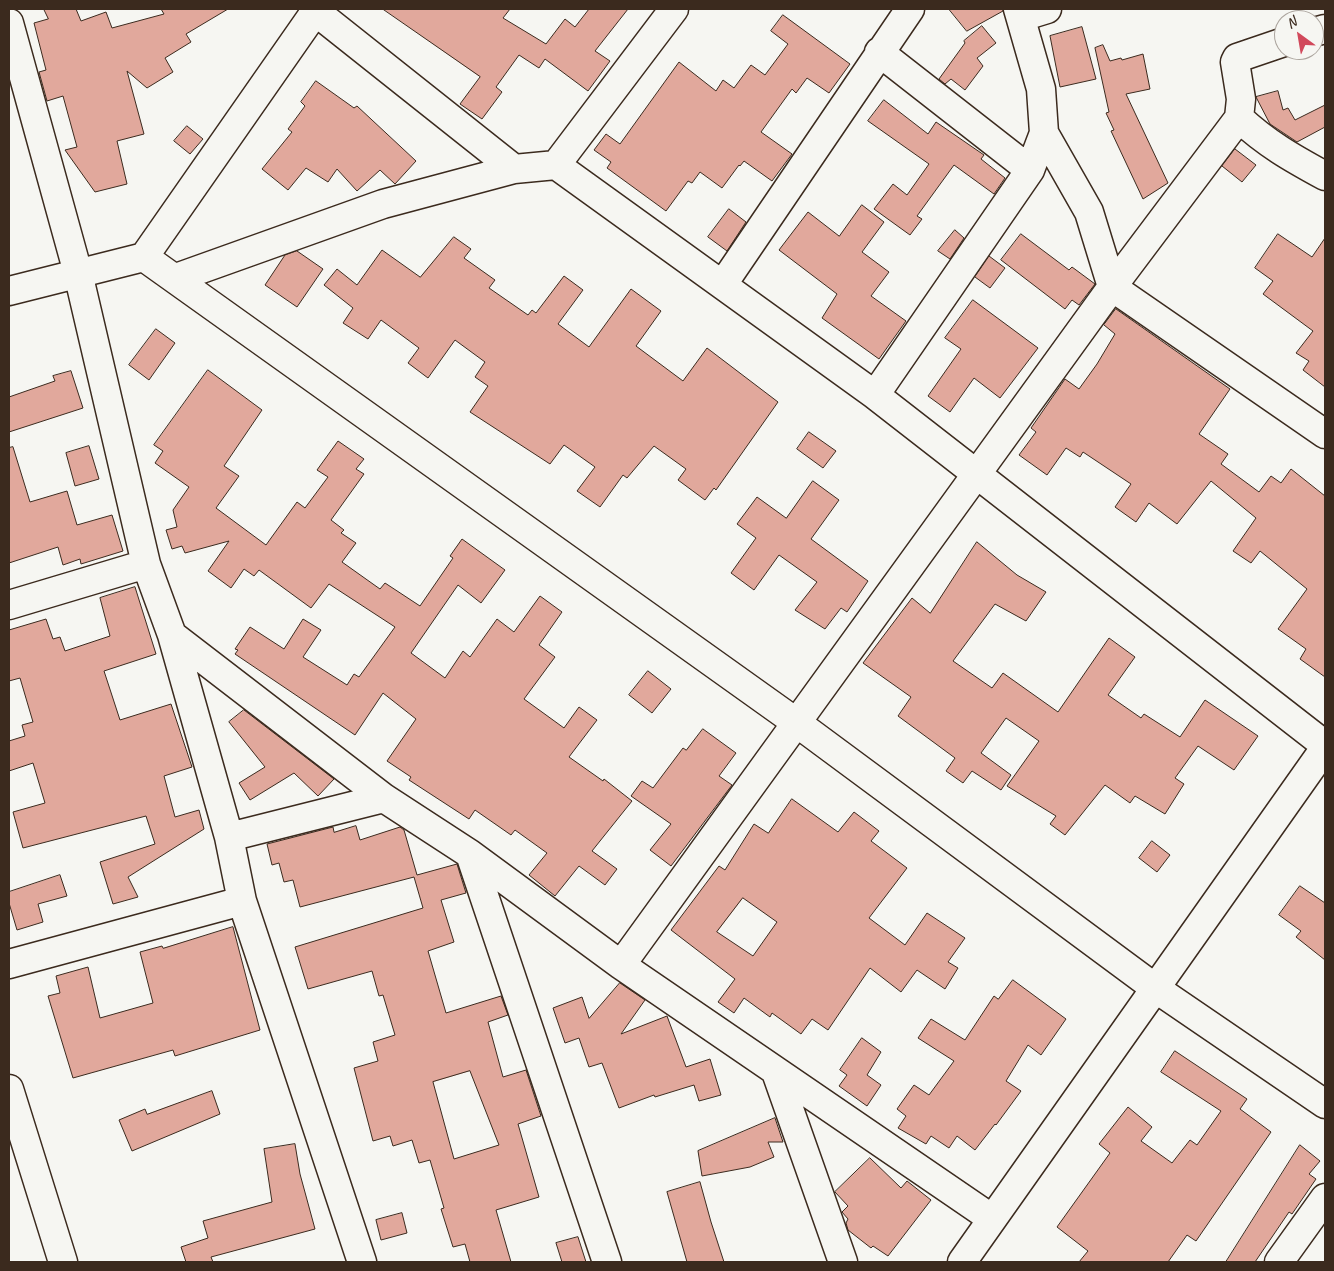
<!DOCTYPE html>
<style>
body{margin:0}
#map{position:relative;width:1334px;height:1271px;overflow:hidden;background:#f6f6f2;font-family:Caveat,sans-serif}
canvas{display:block}
.frame{position:absolute;inset:0;border:10px solid #3b2a1e;pointer-events:none}
.north{position:absolute;left:1274px;top:10px;width:50px;height:50px;box-sizing:border-box;background:#f6f6f2;border:1px solid #aba49d;border-radius:50%;rotate:328deg;font-size:14px;font-weight:700;line-height:20px;text-align:center;color:#3b2a1e}
.north::after{content:'';display:block;margin:auto;width:18px;height:22px;background:#d1495b;clip-path:polygon(50% 0,100% 100%,50% 72%,0 100%)}
</style>
<div id="map">
<canvas width="1334" height="1271"></canvas>
<div class="frame"></div>
<div class="north">N</div>
</div>
<script>
const ctx = document.querySelector('canvas').getContext('2d');
ctx.lineJoin = 'round';
function fill(path, color) { ctx.fillStyle = color; ctx.fill(path, 'evenodd'); }
function strokePath(path, color, width, dash) { ctx.strokeStyle = color; ctx.lineWidth = width; ctx.lineCap = dash ? 'butt' : 'round'; ctx.setLineDash(dash || []); ctx.stroke(path); }
const building = new Path2D(`
 M44,9H76L81,21L106,12L112,28L164,14L161,9H228L186,34L191,42L165,58L173,72L147,88L127,71L144,134L117,141L127,184L95,192L65,150L77,147L63,96L47,101L39,72L46,70L34,23L48,19Z
 M383,9H510L503,18L546,44L565,19L575,27L589,9H628L595,51L610,61L588,91L545,59L539,68L519,55L496,87L502,92L482,119L460,104L480,77Z
 M949,9H1003V11L967,31Z
 M783,15L850,64L829,93L807,78L796,93L792,89L761,132L792,154L772,181L744,161L740,166L739,165L722,188L700,172L692,183L688,181L666,211L607,168L611,162L594,150L606,134L620,144L679,62L716,91L723,80L734,88L751,65L765,75L788,44L771,31Z
 M982,26L996,43L977,58L983,66L965,90L951,79L945,84L939,79L965,43L964,41Z
 M1082,27L1096,79L1060,87L1050,36Z
 M1103,45L1110,61L1121,58L1122,60L1143,54L1150,89L1126,94L1168,183L1143,199L1111,131L1114,130L1106,113L1109,112L1095,48Z
 M316,81L354,108L357,106L416,161L395,184L380,170L357,191L337,169L328,182L306,168L288,190L262,169L292,132L288,129L305,106L301,102Z
 M1278,91L1283,110L1288,108L1295,120L1325,105V127L1297,142L1270,124L1256,97Z
 M884,100L928,134L936,122L984,155L981,159L1005,178L994,194L954,165L917,216L922,219L910,235L874,209L893,184L907,195L929,164L868,121Z
 M187,126L203,139L190,154L174,141Z
 M1235,149L1256,165L1242,182L1222,166Z
 M862,205L884,222L862,252L889,272L871,296L906,321L879,359L822,318L837,294L779,250L808,212L839,236Z
 M729,209L746,222L727,251L708,237Z
 M955,230L964,238L950,259L938,251Z
 M1021,234L1069,270L1072,267L1095,284L1079,305L1072,300L1065,309L1001,260Z
 M1278,234L1312,257L1325,238V387L1303,370L1309,361L1296,353L1313,331L1263,294L1273,281L1255,268Z
 M454,237L471,249L464,258L495,280L489,288L528,315L532,310L536,313L564,276L583,290L558,324L589,347L631,289L661,311L636,346L683,381L707,348L778,402L716,490L714,488L705,500L678,480L686,469L654,446L627,478L623,475L600,507L577,491L595,467L564,445L550,464L470,412L488,386L475,377L485,362L455,340L428,378L408,363L419,348L381,320L368,339L343,323L353,308L324,285L337,269L357,285L382,250L420,277Z
 M297,251L323,269L297,307L265,285L285,255Z
 M989,256L1005,268L990,288L975,277Z
 M973,300L1038,348L1000,398L974,378L950,412L928,396L961,349L945,338Z
 M1116,309L1230,389L1199,434L1228,454L1221,464L1259,492L1271,476L1281,483L1291,469L1325,496V677L1300,659L1306,649L1278,629L1307,589L1260,551L1251,563L1233,551L1256,518L1211,481L1177,524L1149,503L1136,522L1115,507L1131,484L1083,452L1080,457L1066,448L1047,475L1019,455L1036,432L1031,428L1065,379L1079,389L1097,364L1115,334L1104,325Z
 M156,329L175,343L149,380L129,365Z
 M208,370L262,410L224,466L239,476L216,508L266,545L297,502L305,508L328,477L317,470L338,441L364,459L356,469L364,474L331,520L344,530L341,533L356,543L342,562L380,589L385,583L420,606L453,558L450,556L462,539L505,570L481,603L458,585L411,653L445,678L463,651L470,657L497,619L514,632L540,596L562,612L539,645L555,657L524,699L564,728L579,707L597,720L569,757L603,781L604,779L632,801L592,851L617,869L605,885L579,866L555,896L529,875L547,853L515,830L511,835L475,810L469,819L409,780L411,777L387,761L416,719L383,693L355,735L235,654L238,650L235,649L250,627L284,649L303,619L321,630L303,657L347,685L354,674L359,677L395,627L329,584L311,608L259,570L254,576L244,569L231,588L208,571L229,541L185,553L182,546L172,549L166,530L177,527L173,510L189,487L155,463L163,451L154,445Z
 M71,371L83,408L9,432V397L55,381L53,376Z
 M809,432L836,451L823,468L797,449Z
 M89,446L99,479L75,486L66,453Z
 M13,447L30,502L67,491L77,525L112,515L123,551L81,564L80,559L63,565L58,547L9,563V448Z
 M813,481L839,500L811,539L868,581L847,612L841,608L825,629L795,610L817,582L779,555L754,590L731,573L756,538L737,524L757,497L786,518Z
 M977,542L1017,575L1046,592L1026,621L995,604L953,661L992,688L1003,673L1058,712L1109,638L1135,657L1108,695L1141,718L1144,714L1180,737L1205,700L1258,736L1234,770L1198,746L1175,778L1184,784L1165,814L1135,796L1130,803L1105,785L1065,835L1050,824L1056,816L1007,786L1039,741L1006,718L981,753L1011,775L1001,790L972,771L963,783L946,771L955,758L898,716L911,697L863,663L912,598L930,613Z
 M135,587L156,654L104,671L120,720L171,704L192,767L164,776L175,817L199,810L204,829L128,877L138,897L113,904L100,862L155,844L146,816L23,848L13,812L45,803L33,763L9,771V741L25,736L22,725L33,722L20,678L9,681V630L46,619L53,639L60,637L65,651L110,636L100,598Z
 M648,671L671,689L652,713L629,695Z
 M244,710L334,779L318,796L294,773L250,800L239,783L265,767L229,722Z
 M703,729L736,753L719,776L732,785L671,866L650,850L671,824L631,796L642,781L653,788L683,748L686,750Z
 M792,799L838,832L854,812L879,831L871,841L907,868L869,918L905,945L927,913L965,938L948,962L958,968L945,989L917,970L901,992L870,968L828,1030L812,1019L801,1034L772,1013L770,1017L744,998L734,1013L718,1002L735,979L671,930L719,866L725,870L754,824L768,833ZM743,898L777,922L753,956L717,932Z
 M356,826L360,840L400,827L404,830L417,875L457,864L466,893L441,900L454,942L428,951L446,1013L501,996L508,1015L488,1022L503,1077L526,1070L541,1116L518,1124L539,1197L496,1210L511,1262H470L465,1244L453,1247L441,1209L444,1208L430,1160L419,1163L412,1140L393,1146L390,1136L373,1141L354,1068L378,1061L373,1042L395,1035L383,995L379,996L372,971L308,989L295,947L423,908L414,877L300,907L293,880L284,882L279,863L272,865L267,844L333,827L334,832ZM470,1071L499,1145L454,1159L433,1082Z
 M1152,841L1170,855L1157,872L1139,858Z
 M60,875L67,896L38,904L43,922L17,930L9,903V892Z
 M1300,886L1325,903V960L1296,937L1301,931L1279,915Z
 M233,927L260,1030L175,1056L173,1050L73,1078L48,996L60,993L56,976L88,967L100,1018L153,1003L140,952L162,946L163,948Z
 M1013,980L1066,1019L1041,1055L1028,1045L1006,1081L1021,1091L996,1125L995,1124L975,1150L957,1136L949,1148L931,1136L926,1144L898,1128L906,1116L897,1109L914,1085L929,1095L954,1061L918,1038L931,1019L965,1040L994,996L998,999Z
 M620,983L645,1000L621,1034L667,1016L686,1067L710,1059L721,1095L699,1101L694,1085L655,1097L654,1095L619,1108L602,1063L589,1067L579,1038L565,1043L553,1008L582,997L589,1018Z
 M862,1038L881,1052L867,1075L881,1085L867,1106L839,1086L847,1075L840,1070Z
 M1175,1051L1247,1099L1240,1109L1271,1132L1196,1241L1187,1235L1168,1262H1079L1088,1251L1057,1227L1110,1153L1099,1144L1128,1107L1152,1127L1141,1141L1172,1163L1190,1140L1197,1145L1221,1111L1161,1072Z
 M212,1091L220,1114L132,1151L119,1120L145,1109L147,1114Z
 M775,1118L783,1142H768L774,1157L750,1167L702,1176L698,1151Z
 M295,1144L300,1174L315,1229L211,1257L213,1262H186L181,1247L208,1238L203,1221L272,1202L264,1149Z
 M1300,1145L1320,1161L1309,1174L1316,1179L1292,1214L1289,1212L1255,1262H1226Z
 M870,1158L901,1188L907,1181L931,1200L888,1256L873,1246L871,1248L848,1230L846,1223L848,1219L842,1212L848,1206L835,1192Z
 M700,1182L711,1222L724,1262H687L667,1192Z
 M402,1213L407,1233L381,1240L376,1220Z
 M578,1237L586,1262H562L556,1243Z`);
const minor = new Path2D(`
 M315,11L514,169L556,165L875,395L1325,745
 M1021,17L1047,9
 M9,23L78,273L146,564L172,635L229,837L242,901L362,1262
 M1314,32L1325,29
 M879,52L1030,170
 M1239,118C1267,144 1292,158 1325,176
 M1044,133L1089,212L1112,287L1325,434
 M556,165L674,9
 M144,257L797,723L1155,988L1325,1104
 M176,278L383,204L514,169
 M723,284L910,9
 M9,291L144,257L317,9
 M875,395L1030,170L1044,133L1041,89L1018,9
 M9,605L146,564
 M172,635L384,798L470,854L621,965L991,1218
 M229,837L384,798
 M470,854L607,1262
 M9,964L242,901
 M621,965L1112,287L1239,118L1241,99L1235,62L1237,58L1284,42
 M776,1072L843,1262
 M9,1089L63,1262
 M962,1262L1325,748
 M1279,1262L1325,1198`);
fill(building, '#e1a89c');
strokePath(building, '#3b2a1e', 1);
strokePath(minor, '#3b2a1e', 31);
strokePath(minor, '#f6f6f2', 28);
</script>
